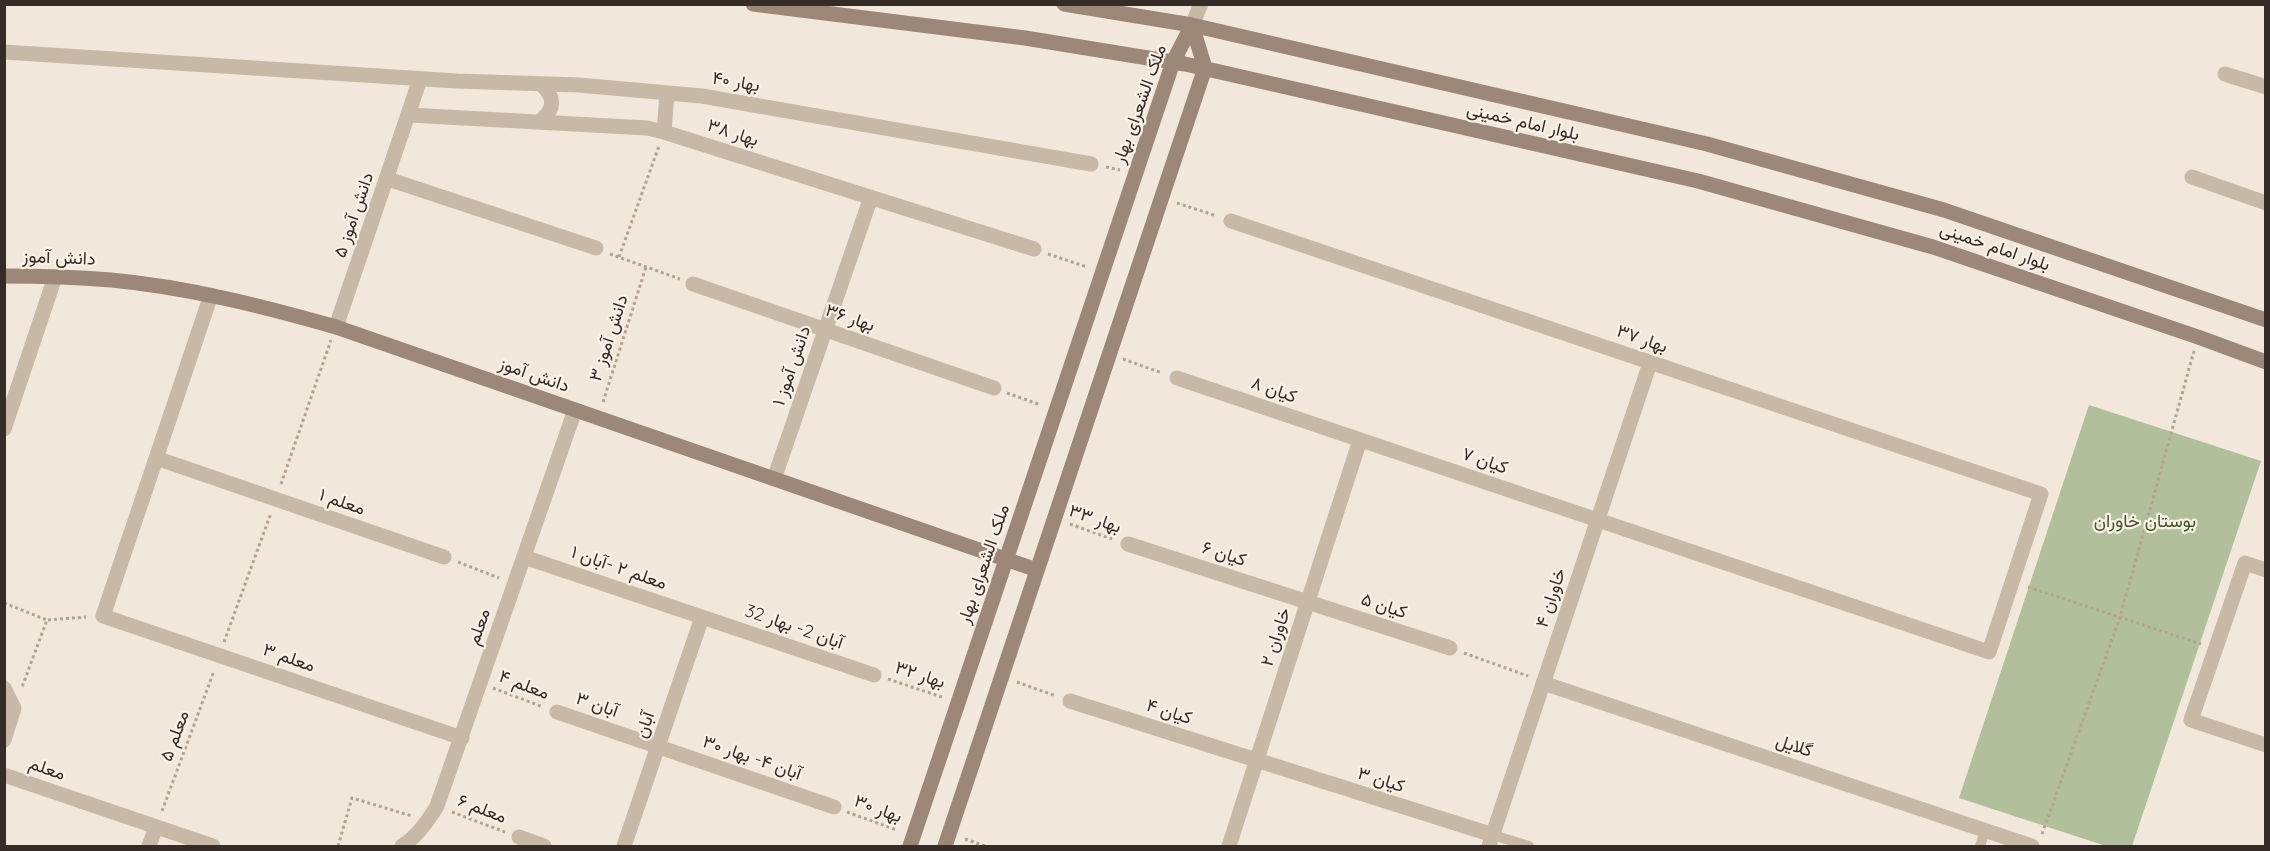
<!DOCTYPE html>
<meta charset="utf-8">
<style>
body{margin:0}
#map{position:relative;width:2270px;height:851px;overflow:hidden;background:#f1e7da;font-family:Quicksand,sans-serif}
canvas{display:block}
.frame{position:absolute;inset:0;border:6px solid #352c27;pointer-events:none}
</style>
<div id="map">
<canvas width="2270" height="851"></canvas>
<div class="frame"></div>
</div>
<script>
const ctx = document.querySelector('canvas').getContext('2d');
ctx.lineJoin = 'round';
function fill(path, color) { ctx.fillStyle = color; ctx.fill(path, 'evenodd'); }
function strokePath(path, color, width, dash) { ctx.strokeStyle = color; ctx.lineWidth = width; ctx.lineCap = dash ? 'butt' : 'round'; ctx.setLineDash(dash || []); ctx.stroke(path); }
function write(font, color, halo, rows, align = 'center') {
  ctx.font = font + ' Quicksand,Vazirmatn,sans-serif'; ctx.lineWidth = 4.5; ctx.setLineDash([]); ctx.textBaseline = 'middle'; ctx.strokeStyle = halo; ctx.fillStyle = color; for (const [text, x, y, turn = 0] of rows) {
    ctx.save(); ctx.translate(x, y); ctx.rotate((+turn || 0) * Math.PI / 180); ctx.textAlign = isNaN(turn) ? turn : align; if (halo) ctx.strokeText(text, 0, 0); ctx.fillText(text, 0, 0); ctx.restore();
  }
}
const green = new Path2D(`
 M2089,405L2261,461L2132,846H2106L1959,798Z`);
const path = new Path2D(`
 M1106,167L1120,170
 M1177,203L1217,216
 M610,254L680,279
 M1048,254L1087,267
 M619,257L659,146
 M1123,359L1162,373
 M1007,393L1041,405
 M603,402L646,267
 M281,484L331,340
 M1070,524L1112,539
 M458,562L499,578
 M2028,587L2201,644
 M4,603L47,620L22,687
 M48,620L86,617
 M224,642L271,513
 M1464,653L1528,676
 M888,679L942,697
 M1017,682L1056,696
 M493,688L543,707
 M162,811L214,671
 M452,812L505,832
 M847,812L897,830
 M2042,834L2120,617L2194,351
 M965,839L985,846
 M338,846L352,798L412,816`);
const lane = new Path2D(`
 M1493,835L1529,846
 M1980,846L1985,831`);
const street = new Path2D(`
 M1192,25L1201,4
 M4,52L457,81L579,85L702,96L1091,164
 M2225,74L2266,87
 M409,115L647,128L664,132L1034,249
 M539,122C555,110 556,98 541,84
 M664,132L667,93
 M2192,177L2266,203
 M388,179L596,248
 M693,284L994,388
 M211,295L103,616L462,738
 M336,327L420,79
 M1177,378L1989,652L2041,494L1231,221
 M4,429L55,277
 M156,458L444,557
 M774,479L871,197
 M1128,544L1450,648
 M524,557L874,675
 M2266,570L2245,563L2191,720L2266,745
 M1543,683L2032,846
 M4,688L14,708L4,740
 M1070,701L1493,835
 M557,712L834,807
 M4,775L213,846
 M519,837L544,846
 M149,846L156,827
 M402,846C417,837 428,821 437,806L575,410
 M624,846L702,617
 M1229,846L1360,440
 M1489,846L1650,363`);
const secondary = new Path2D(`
 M753,4L1025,38L1185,64L1698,181L1933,247L2198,337L2266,362
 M1064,4L1192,25L1707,144L1944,210L2266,320
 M4,276C40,276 75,277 111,280C187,287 262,306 336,327L1037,570
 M910,846L1173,62L1192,25
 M945,846L1205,68L1192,25`);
const streetNames = [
 ["بهار ۴۰",736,82,10],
 ["ملک الشعرای بهار",1140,104,-70],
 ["بلوار امام خمینی",1523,122,13],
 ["بهار ۳۸",733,133,18],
 ["دانش آموز ۵",354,215,-71],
 ["بلوار امام خمینی",1995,247,19],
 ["دانش آموز",59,258,2],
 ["بهار ۳۶",850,318,19],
 ["دانش آموز ۳",609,338,-72],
 ["بهار ۳۷",1642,339,19],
 ["دانش آموز ۱",792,366,-71],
 ["دانش آموز",534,375,19],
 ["کیان ۸",1274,390,19],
 ["کیان ۷",1485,461,19],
 ["معلم ۱",342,502,19],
 ["بهار ۳۳",1095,519,19],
 ["کیان ۶",1224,554,18],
 ["ملک الشعرای بهار",984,564,-71],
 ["معلم ۲ -آبان ۱",619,568,19],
 ["خاوران ۴",1551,598,-72],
 ["کیان ۵",1384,606,18],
 ["معلم",479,627,-71],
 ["آبان 2- بهار 32",794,627,19],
 ["خاوران ۲",1276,637,-72],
 ["معلم ۳",289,658,19],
 ["بهار ۳۲",920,675,18],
 ["معلم ۴",524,685,21],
 ["آبان ۳",597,705,19],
 ["کیان ۴",1169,712,18],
 ["آبان",645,725,-71],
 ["معلم ۵",175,736,-70],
 ["گلایل",1794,746,18],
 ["آبان ۴- بهار ۳۰",752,758,19],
 ["معلم",47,769,19],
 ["کیان ۳",1381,780,17],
 ["معلم ۶",482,809,21],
 ["بهار ۳۰",878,809,20]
];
const parkNames = [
 ["بوستان خاوران",2145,522]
];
fill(green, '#b1bf9a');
strokePath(path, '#b4a291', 3, [3, 3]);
strokePath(lane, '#c8b8a6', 10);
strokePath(street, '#c8b8a6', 15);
strokePath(secondary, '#9c8778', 15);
write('18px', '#352c27', '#f9f1e6', streetNames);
write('18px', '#42522b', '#f9f1e6', parkNames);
</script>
